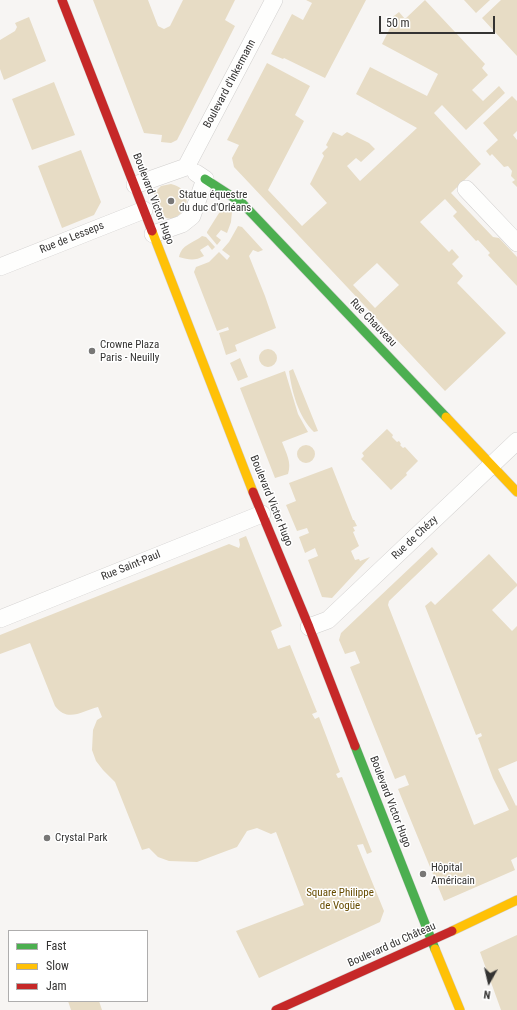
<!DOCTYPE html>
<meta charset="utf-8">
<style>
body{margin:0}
#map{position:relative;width:517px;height:1010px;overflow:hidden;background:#f7f5f3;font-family:"Roboto Condensed",sans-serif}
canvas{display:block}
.legend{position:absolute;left:8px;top:930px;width:140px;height:72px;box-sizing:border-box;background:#fff;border:1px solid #aeadad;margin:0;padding:5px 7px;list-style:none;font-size:12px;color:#343332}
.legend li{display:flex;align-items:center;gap:8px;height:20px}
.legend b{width:20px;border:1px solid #aeadad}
.north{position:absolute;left:469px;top:962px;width:40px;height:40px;-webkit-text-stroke:3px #fff;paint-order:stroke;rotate:188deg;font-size:11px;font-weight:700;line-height:16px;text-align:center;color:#343332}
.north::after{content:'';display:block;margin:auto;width:14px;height:18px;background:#343332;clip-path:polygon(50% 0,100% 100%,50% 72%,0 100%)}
.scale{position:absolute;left:379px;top:16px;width:116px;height:18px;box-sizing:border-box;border:2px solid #343332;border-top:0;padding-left:5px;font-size:12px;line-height:14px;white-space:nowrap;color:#343332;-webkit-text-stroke:3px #fff;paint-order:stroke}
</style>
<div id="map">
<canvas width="517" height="1010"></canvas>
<ul class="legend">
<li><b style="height:5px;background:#4caf50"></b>Fast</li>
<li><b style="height:5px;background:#ffc107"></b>Slow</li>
<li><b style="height:5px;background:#c62828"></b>Jam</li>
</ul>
<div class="north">N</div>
<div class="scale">50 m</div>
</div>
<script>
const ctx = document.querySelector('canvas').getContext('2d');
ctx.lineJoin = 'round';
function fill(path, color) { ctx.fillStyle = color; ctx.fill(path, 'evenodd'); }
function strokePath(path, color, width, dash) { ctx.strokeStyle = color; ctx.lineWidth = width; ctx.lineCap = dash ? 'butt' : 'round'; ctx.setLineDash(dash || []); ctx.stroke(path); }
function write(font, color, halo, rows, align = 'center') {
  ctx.font = font + ' "Roboto Condensed",sans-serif'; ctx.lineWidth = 3; ctx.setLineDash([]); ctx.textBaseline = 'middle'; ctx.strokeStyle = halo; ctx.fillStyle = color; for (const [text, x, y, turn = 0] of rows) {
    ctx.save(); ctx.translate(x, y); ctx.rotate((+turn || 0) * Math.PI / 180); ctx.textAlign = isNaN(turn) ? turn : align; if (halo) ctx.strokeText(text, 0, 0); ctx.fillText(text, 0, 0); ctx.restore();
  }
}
const green = new Path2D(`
 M93,0H148L158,26L164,29L170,26L183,0H235L225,20L235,26L177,140L171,143L161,142L162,135L144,133Z
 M306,0H366L325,78L284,58L283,59L271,54L292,14L303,20L312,3Z
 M425,0L485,64L482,68L488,75L472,90L483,101L499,86L505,93L466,130L442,105L434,113L481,164L451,193L493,237L499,238L517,257V286L488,255L490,253L478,240L476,241L453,216L457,212L445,199L420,222L449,252L452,249L459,257L452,264L463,276L457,283L506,333L445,391L234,167L232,158L239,145L227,140L267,63L310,86L295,115L304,121L268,190L302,226L327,203L310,184L324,156L322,153L328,147L326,145L333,132L342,136L347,132L369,143L375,149L361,162L356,158L347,166L360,181L417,128L356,94L370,67L427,96L438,74L382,44L393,22L390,19L399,12L405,19ZM377,263L399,285L375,308L353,285Z
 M464,0H490L476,13Z
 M501,0H517V56L482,18Z
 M29,17L46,61L4,80L0,69V40L15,31L17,27L15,23Z
 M54,82L75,135L32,150L12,99Z
 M512,96L517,101V131L513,135L517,140V187L512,182L515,180L511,176L512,171L508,166L504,167L492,154L490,156L486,151L498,140L483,123Z
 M81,150L101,202L94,215L62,228L38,166Z
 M171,184C208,193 170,239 158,208C156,203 154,199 154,193L161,186Z
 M224,210L232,211L231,222L227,233L221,230L216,236L221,240L217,245L207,233V232L219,213Z
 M238,226L242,227L263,250L258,252L253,250L249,256L265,296L276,328L235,345L237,351L226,355L219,333L229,330L228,327L217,331L194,272L196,267L209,262L219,252L227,260L230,256L222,250L229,242Z
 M202,236L206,237L215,247L212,250L208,245L200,250L204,256C195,261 189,260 179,257C182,244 192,244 202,236Z
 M259 358a9 9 0 1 1 18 0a9 9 0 1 1-18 0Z
 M240,358L248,377L238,381L230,363Z
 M293,369L318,431L314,432C298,416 292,392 289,371Z
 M285,371L298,414L308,432L282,442C286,453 292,462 288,474L275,478L240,388Z
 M387,429L393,435L392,437L397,442L399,441L401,444L400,445L403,448L405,447L418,461L406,473L407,475L391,490L361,459L364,456L362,453Z
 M297 454a9 9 0 1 1 18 0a9 9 0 1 1-18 0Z
 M332,467L353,520H354L357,526L353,527L355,531L353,532L359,546L351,551L355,560L359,559L360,561L370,557L332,598L322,597L308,560L318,556L315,548L305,553L299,537L309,533L307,528L297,531L286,505L296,501L289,483Z
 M246,536L282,626L271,631L278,649L290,645L317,712L312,714L315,719L319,717L340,772L336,774L338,778L342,777L372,852L367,854L363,844L357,845L384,911L380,922L259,978L236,931L304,905L276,832L271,834L257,828L247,831L237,847L197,862L169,861L158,857L149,848L142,850L115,782L103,770L96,761L92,750L93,730L97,720L102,717L98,707C82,711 68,723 55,706L30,643L0,654V635L229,544L239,548L240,545L239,539Z
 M432,547L438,554L389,601L388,605L474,825L509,810L493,778L478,738L482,736L481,733L476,735L425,606L431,601L435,605L489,554L517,584V586L492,610L512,631L517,626V761L498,769L516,806L517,805V857L511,860L515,870L444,901L398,789L409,785L405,775L395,779L350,667L360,663L355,651L345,654L339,640L341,633Z
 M517,935V1010H501L480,952Z
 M68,1001H99L102,1010H71Z`);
const street = new Path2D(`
 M186,167L274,0
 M135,185L186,167
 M466,189L517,243
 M153,234L182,224L192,216L205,179L196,173
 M0,267L144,210
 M0,619L262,514
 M309,627L328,620L517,441`);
const fast = new Path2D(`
 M205,179L242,203L446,417
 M355,746L435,949`);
const slow = new Path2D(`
 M152,231L253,492
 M446,417L517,492
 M452,931L517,900
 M435,949L460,1010`);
const jam = new Path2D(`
 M62,0L152,231
 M253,492L309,627L355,746
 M276,1010L452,931`);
const markers = [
 [171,201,4,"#787776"],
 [92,351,4,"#787776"],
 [47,838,4,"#787776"],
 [423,874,4,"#787776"]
];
const streetNames = [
 ["Boulevard d'Inkermann",230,84,-62],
 ["Boulevard Victor Hugo",153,199,69],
 ["Rue de Lesseps",72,238,-22],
 ["Rue Chauveau",373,323,46],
 ["Boulevard Victor Hugo",271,501,68],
 ["Rue de Chézy",415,538,-43],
 ["Rue Saint-Paul",131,566,-22],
 ["Boulevard Victor Hugo",390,802,69],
 ["Boulevard du Château",392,945,-24]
];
const poiNames = [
 ["Statue équestre",179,195],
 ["du duc d'Orléans",179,208],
 ["Crowne Plaza",100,345],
 ["Paris - Neuilly",100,358],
 ["Crystal Park",55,838],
 ["Hôpital",431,868],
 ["Américain",431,881]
];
const parkNames = [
 ["Square Philippe",340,893],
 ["de Vogüe",340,906]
];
fill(green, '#e7dcc5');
strokePath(street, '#d2d0cf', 18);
strokePath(fast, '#d2d0cf', 10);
strokePath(slow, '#d2d0cf', 10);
strokePath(jam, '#d2d0cf', 10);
strokePath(street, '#fefefd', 17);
strokePath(fast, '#4caf50', 9);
strokePath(slow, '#ffc107', 9);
strokePath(jam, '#c62828', 9);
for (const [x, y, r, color] of markers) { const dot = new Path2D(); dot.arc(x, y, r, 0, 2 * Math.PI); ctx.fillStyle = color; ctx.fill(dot); strokePath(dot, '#fff', 1.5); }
write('11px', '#343332', '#fff', streetNames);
write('11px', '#343332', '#fff', poiNames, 'left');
write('11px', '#674c00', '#fff', parkNames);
</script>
